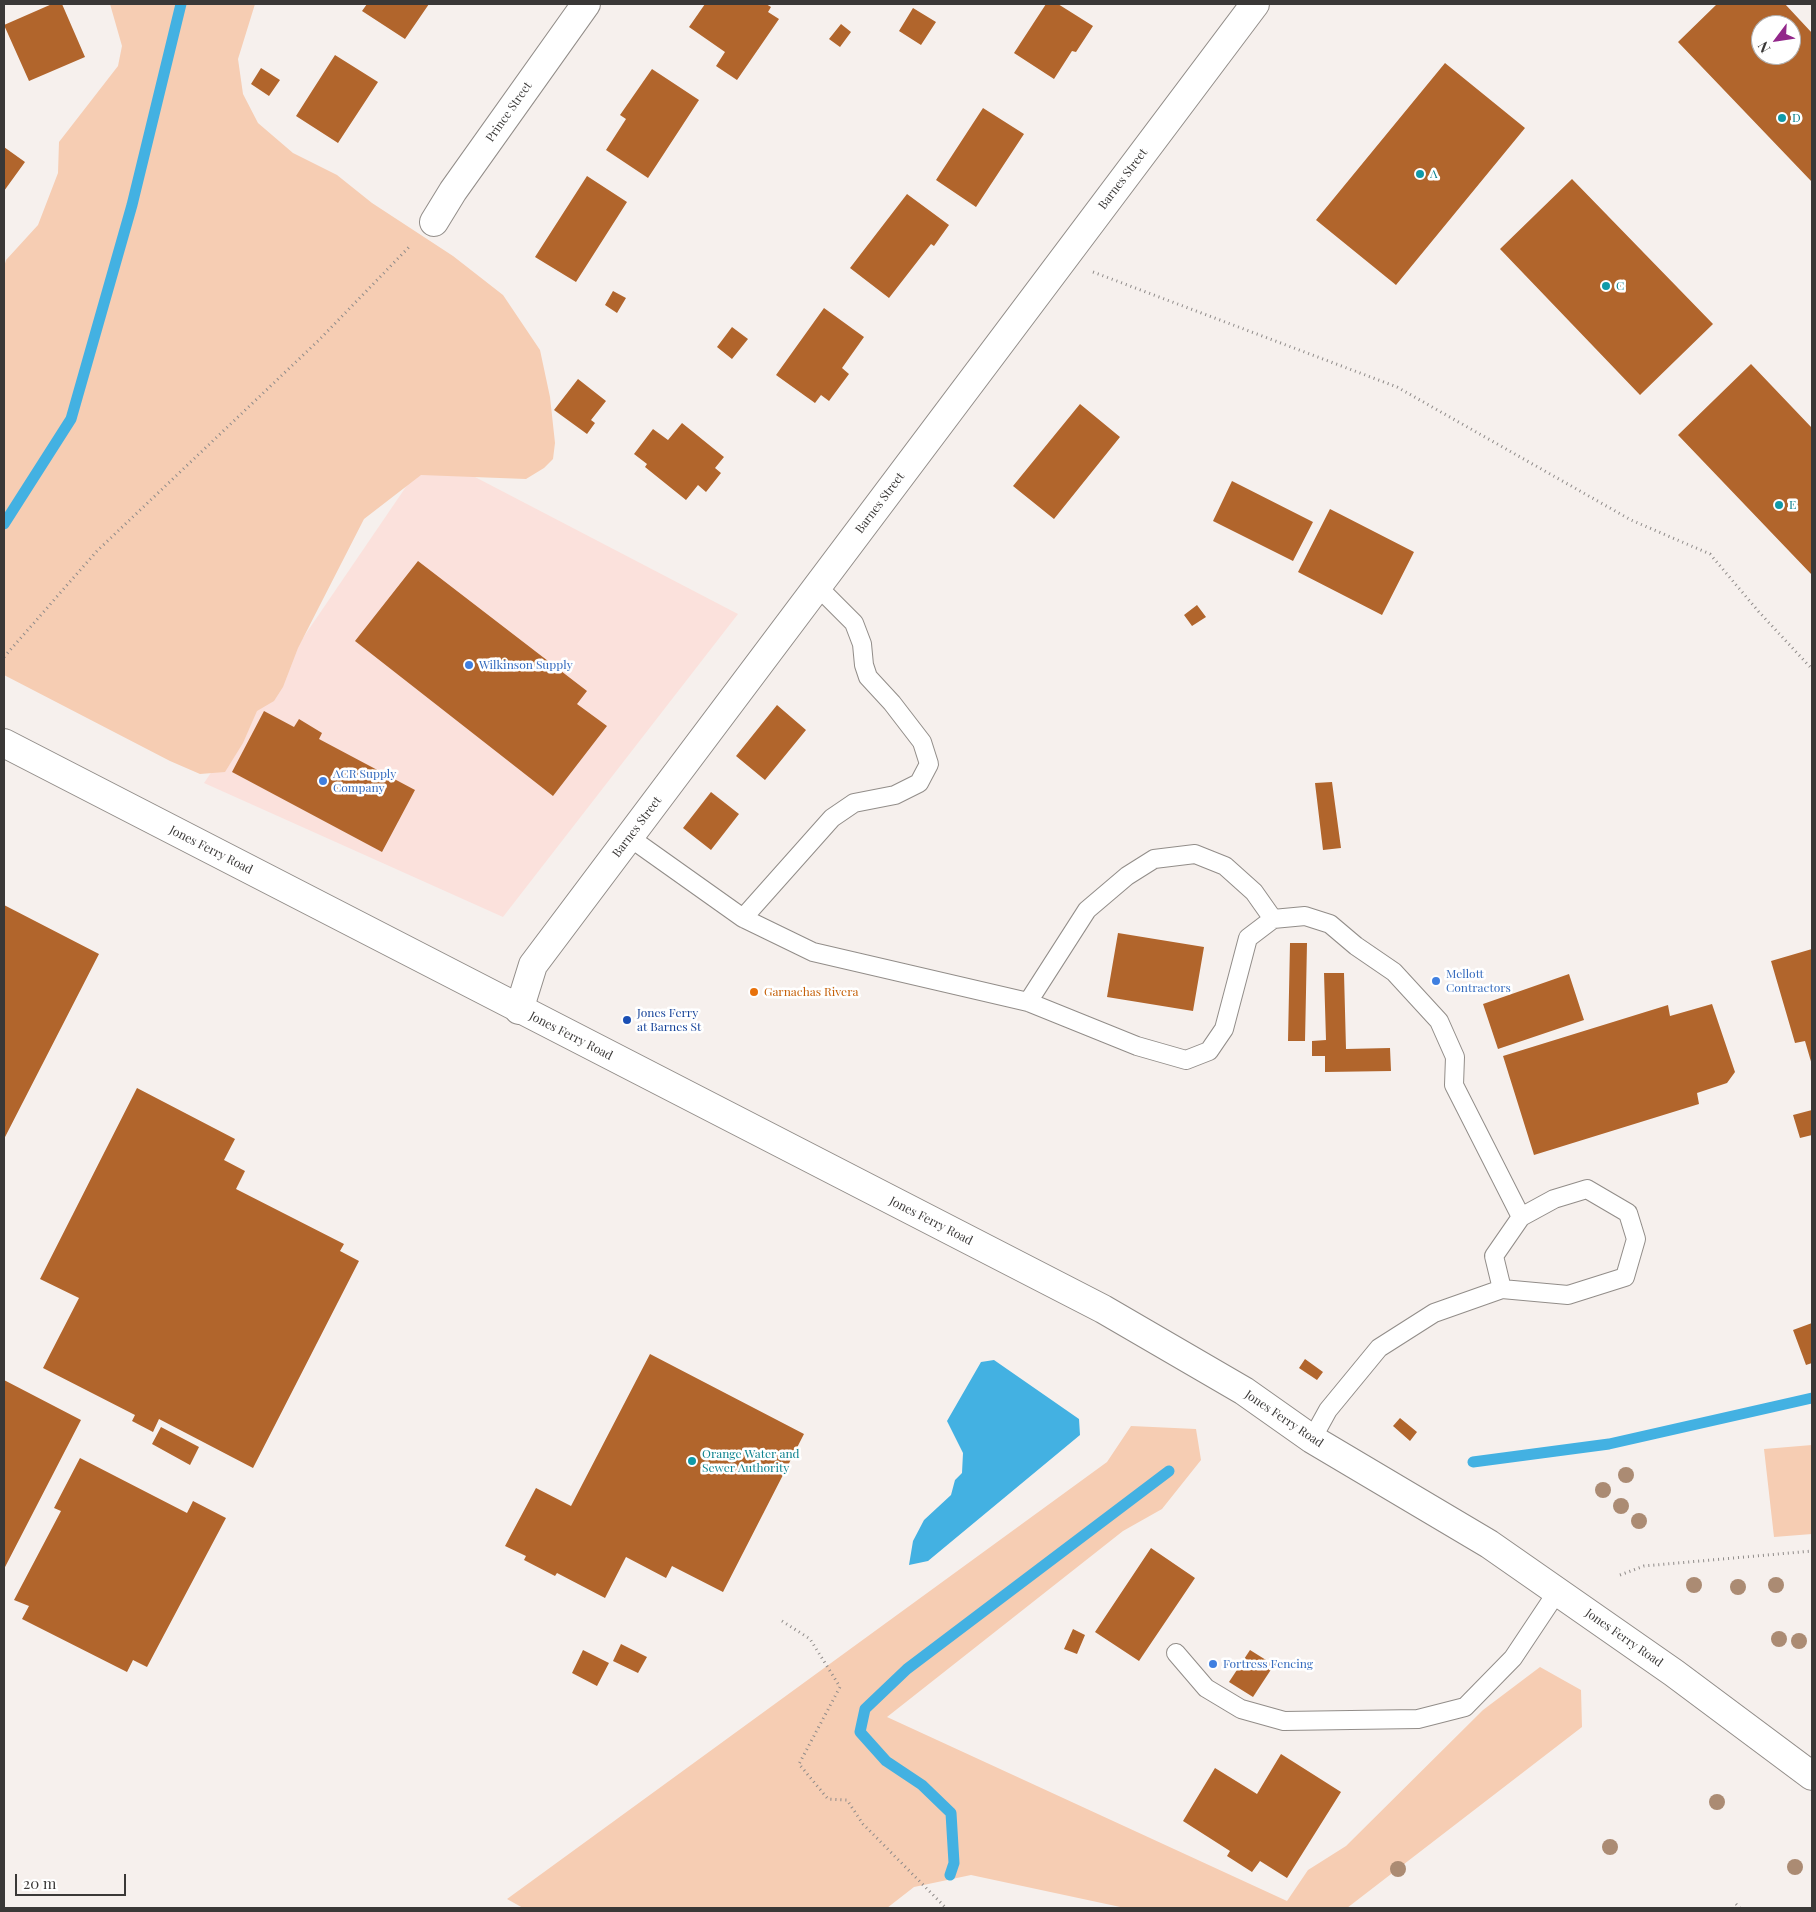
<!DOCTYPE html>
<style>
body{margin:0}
#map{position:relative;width:1816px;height:1912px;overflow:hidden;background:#f6f0ed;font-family:"Playfair Display",serif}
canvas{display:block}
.frame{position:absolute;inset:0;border:5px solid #3a3837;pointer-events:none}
.north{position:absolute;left:1751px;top:15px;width:50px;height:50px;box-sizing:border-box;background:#fff;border:1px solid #b0afaf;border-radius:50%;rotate:239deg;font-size:14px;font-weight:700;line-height:20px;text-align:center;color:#3a3837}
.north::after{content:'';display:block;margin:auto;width:18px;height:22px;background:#92278a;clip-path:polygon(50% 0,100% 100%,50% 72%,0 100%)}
.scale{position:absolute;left:15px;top:1874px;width:111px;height:22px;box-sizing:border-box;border:2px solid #3a3837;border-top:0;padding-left:6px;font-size:15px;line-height:18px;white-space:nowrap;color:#3a3837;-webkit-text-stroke:4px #fff;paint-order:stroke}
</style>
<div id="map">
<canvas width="1816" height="1912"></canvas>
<div class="frame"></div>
<div class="north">N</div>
<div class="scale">20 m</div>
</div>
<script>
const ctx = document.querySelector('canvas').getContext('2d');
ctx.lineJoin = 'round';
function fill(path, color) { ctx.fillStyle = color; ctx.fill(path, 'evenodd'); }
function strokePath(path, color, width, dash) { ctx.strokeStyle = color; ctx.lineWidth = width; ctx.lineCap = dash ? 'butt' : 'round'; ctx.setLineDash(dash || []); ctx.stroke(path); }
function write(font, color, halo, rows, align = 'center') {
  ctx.font = font + ' "Playfair Display",serif'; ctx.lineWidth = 5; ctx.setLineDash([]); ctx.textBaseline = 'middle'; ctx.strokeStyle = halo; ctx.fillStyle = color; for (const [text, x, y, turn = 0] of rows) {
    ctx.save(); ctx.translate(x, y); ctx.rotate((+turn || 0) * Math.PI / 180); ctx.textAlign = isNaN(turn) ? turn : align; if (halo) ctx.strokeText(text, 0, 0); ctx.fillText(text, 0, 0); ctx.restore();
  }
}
const commercial = new Path2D(`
 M429,453L738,614L503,917L204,783Z`);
const green = new Path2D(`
 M110,4H255L238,59L243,94L258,123L293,153L337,175L372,203L453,256L503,295L540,350L550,397L555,443L553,459L544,468L526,479L421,475L364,519L298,648L283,687L274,701L257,711L243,743L225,772L200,774L170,761L4,675V267L6,260L38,225L58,173L59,142L118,66L122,46Z
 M1131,1426L1196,1429L1201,1460L1162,1509L1123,1531L887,1717L1287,1901L1308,1870L1346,1846L1483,1710L1540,1667L1581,1690L1582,1727L1347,1908H1125L971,1875L914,1887L887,1908H523L507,1899L1107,1462Z
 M1812,1445V1534L1774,1537L1764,1449Z`);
const water = new Path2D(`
 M994,1360L1079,1419L1080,1435L928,1561L909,1565L913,1541L924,1520L951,1495L955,1480L962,1473L963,1453L947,1421L981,1362Z`);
const stream = new Path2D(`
 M4,524L71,419L132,205L181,4
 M1473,1462L1609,1444L1812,1398
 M950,1875L954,1863L951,1813L922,1785L886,1761L860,1732L865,1709L907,1669L1169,1471`);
const building = new Path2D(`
 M52,4H62L85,57L29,81L4,25Z
 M367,4H429L405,39L362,11Z
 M705,4H766L771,7L768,12L779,19L737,80L716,66L725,52L689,27Z
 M1046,4H1058L1093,26L1076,52L1072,51L1054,79L1014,53Z
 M1717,4H1785L1812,33V182L1678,42ZM1761,25H1791V55H1761Z
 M913,8L936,22L921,45L899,31Z
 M841,24L851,32L840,47L829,39Z
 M335,55L378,82L338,143L296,116Z
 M1445,63L1525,128L1396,285L1316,220Z
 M261,68L280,80L269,96L251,84Z
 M652,69L699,100L648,178L606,150L626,119L620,115Z
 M983,108L1024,134L976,207L936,180Z
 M4,147L25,162L4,191Z
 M587,176L627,202L576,282L535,257Z
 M1572,179L1713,324L1640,395L1500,249Z
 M907,194L949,225L934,246L931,244L889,298L850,268Z
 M613,291L626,298L617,313L605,305Z
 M824,308L864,337L842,368L849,374L829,401L821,395L815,403L776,375Z
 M732,327L748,339L732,359L717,347Z
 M1751,364L1812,428V575L1678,435Z
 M578,379L606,401L591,420L595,423L587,434L554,410Z
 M1080,404L1120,437L1054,519L1013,486Z
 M682,423L724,457L715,468L721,473L706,492L698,485L686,500L645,467L647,464L634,454L653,429L668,440Z
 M1232,481L1313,522L1293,561L1213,521Z
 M1330,509L1414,552L1382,615L1298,572Z
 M418,561L587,691L577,704L607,726L553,796L355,641Z
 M1197,605L1206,617L1192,626L1184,615Z
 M777,705L806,730L765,780L736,756Z
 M264,711L294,727L299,719L322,733L319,739L415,790L382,852L232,772Z
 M1332,782L1341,848L1323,850L1315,783Z
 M711,792L739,814L711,850L683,828Z
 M4,905L99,954L4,1139Z
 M1118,933L1204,947L1193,1011L1107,997Z
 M1290,943H1307L1305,1041H1288Z
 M1812,949V1065L1805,1041L1795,1043L1771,961Z
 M1324,973H1344L1346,1049L1390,1048L1391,1071L1325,1072V1056H1312V1041L1326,1040Z
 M1569,974L1584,1020L1498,1049L1483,1004Z
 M1712,1004L1735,1072L1727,1083L1697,1093L1699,1104L1534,1155L1503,1056L1668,1005L1670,1016Z
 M137,1088L235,1139L224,1160L245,1171L236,1189L344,1244L340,1251L359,1261L253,1468L159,1419L153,1432L132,1421L135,1415L43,1368L79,1298L40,1279Z
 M1812,1110V1135L1800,1138L1793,1115Z
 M1812,1323V1363L1806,1365L1793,1330Z
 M650,1354L804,1434L723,1592L672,1566L666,1578L626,1557L605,1598L557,1573L555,1576L524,1560L526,1556L505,1546L536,1488L571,1506Z
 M1305,1359L1323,1372L1317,1380L1299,1368Z
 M4,1380L81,1420L4,1569Z
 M1400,1418L1417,1432L1410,1441L1393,1426Z
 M161,1427L199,1447L190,1465L152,1444Z
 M80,1458L187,1513L193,1501L226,1518L147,1667L133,1660L127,1672L22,1619L29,1606L14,1600L61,1511L54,1508Z
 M1151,1548L1195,1578L1139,1661L1095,1632Z
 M1073,1629L1085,1635L1077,1654L1064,1649Z
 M621,1644L647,1657L638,1673L613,1661Z
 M583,1650L609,1663L597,1686L572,1673Z
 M1250,1650L1274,1665L1253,1697L1229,1682Z
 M1281,1754L1341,1792L1287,1878L1260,1861L1252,1872L1227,1856L1230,1851L1183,1821L1215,1768L1257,1794Z`);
const path = new Path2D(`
 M1093,272L1397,387L1631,520L1710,554L1759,612L1812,669
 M4,657L97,551L319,340L411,245
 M1620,1575L1644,1566L1812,1551
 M782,1621L810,1639L840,1687L799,1764L828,1799L847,1800L863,1824L946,1908
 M1736,1904L1740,1908`);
const lane = new Path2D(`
 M629,837L743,918L832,818L854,803L895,795L919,783L929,764L922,742L892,703L868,677L864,665L862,644L854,623L818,587
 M743,918L813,952L1028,1002L1137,1046L1186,1060L1209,1051L1224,1029L1248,938L1273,919L1305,916L1330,924L1356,946L1394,972L1439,1021L1455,1057L1454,1085L1521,1217
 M1028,1002L1087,910L1127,876L1154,859L1195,854L1225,866L1254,892L1273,919
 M1312,1439L1328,1410L1379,1348L1434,1313L1502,1289L1568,1295L1625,1277L1636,1239L1628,1213L1587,1189L1554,1199L1521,1217L1494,1256L1502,1289
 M1176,1653L1206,1688L1241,1709L1284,1721L1418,1719L1465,1707L1513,1658L1557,1592`);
const street = new Path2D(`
 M434,222L453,191L586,4
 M519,1010L533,965L1255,4`);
const secondary = new Path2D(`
 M4,743L1103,1309L1244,1391L1312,1439L1489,1544L1674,1673L1812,1776`);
const trees = [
 [1626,1475],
 [1603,1490],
 [1621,1506],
 [1639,1521],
 [1694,1585],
 [1776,1585],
 [1738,1587],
 [1779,1639],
 [1799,1641],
 [1717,1802],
 [1610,1847],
 [1795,1867],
 [1398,1869]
];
const markers = [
 [1782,118,5,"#0f9aa8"],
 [1420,174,5,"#0f9aa8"],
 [1606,286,5,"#0f9aa8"],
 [1779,505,5,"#0f9aa8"],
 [469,665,5,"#3f7fe0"],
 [323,781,5,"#3f7fe0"],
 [1436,981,5,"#3f7fe0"],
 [754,992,5,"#e8710a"],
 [627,1020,5,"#1a4fb4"],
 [692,1461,5,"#0f9aa8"],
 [1213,1664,5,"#3f7fe0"]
];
const streetNames = [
 ["Prince Street",509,112,-55],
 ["Barnes Street",1123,179,-53],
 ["Barnes Street",880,503,-53],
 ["Barnes Street",637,827,-53],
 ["Jones Ferry Road",211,850,27],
 ["Jones Ferry Road",571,1036,27],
 ["Jones Ferry Road",931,1221,27],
 ["Jones Ferry Road",1284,1419,34],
 ["Jones Ferry Road",1624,1638,35]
];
const cultureNames = [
 ["D",1792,118],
 ["A",1430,174],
 ["C",1616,286],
 ["E",1789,505],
 ["Orange Water and",702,1454],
 ["Sewer Authority",702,1468]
];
const shopNames = [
 ["Wilkinson Supply",479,665],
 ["ACR Supply",333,774],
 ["Company",333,788],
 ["Mellott",1446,974],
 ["Contractors",1446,988],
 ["Fortress Fencing",1223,1664]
];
const foodNames = [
 ["Garnachas Rivera",764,992]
];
const transitNames = [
 ["Jones Ferry",637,1013],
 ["at Barnes St",637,1027]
];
fill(commercial, '#fbe1dc');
fill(green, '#f6cdb3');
fill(water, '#43b1e2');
strokePath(stream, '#43b1e2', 11);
fill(building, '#b1652c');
strokePath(lane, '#928d89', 20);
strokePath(street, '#928d89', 30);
strokePath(secondary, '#928d89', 30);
strokePath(path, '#8f8b89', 3, [1, 4]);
strokePath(lane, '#fff', 18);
strokePath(street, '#fff', 28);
strokePath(secondary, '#fff', 28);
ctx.fillStyle = '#ab8b73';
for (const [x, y] of trees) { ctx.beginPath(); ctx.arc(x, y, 8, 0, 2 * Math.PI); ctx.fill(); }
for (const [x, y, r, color] of markers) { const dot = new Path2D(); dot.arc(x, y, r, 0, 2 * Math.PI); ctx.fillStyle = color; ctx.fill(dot); strokePath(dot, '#fff', 2); }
write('12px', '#3a3837', '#fff', streetNames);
write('12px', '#0d838f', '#fff', cultureNames, 'left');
write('12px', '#366cbe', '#fff', shopNames, 'left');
write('12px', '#c56008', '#fff', foodNames, 'left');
write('12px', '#164399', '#fff', transitNames, 'left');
</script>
